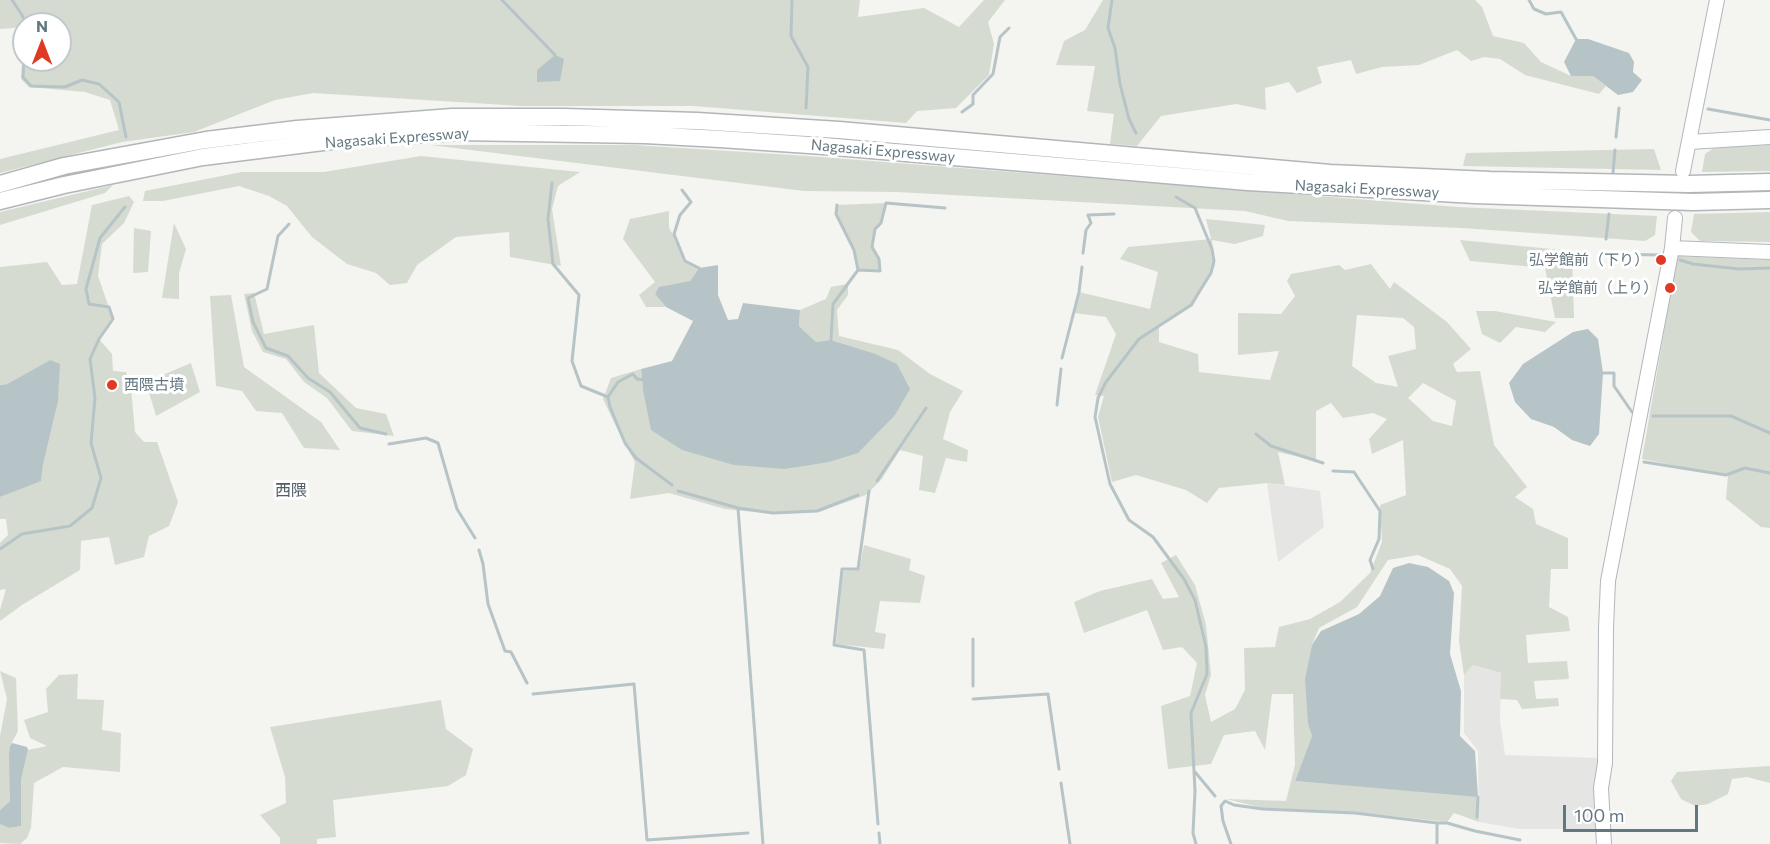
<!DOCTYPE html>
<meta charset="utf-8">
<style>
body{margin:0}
#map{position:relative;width:1770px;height:844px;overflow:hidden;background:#f4f4f0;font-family:Commissioner,sans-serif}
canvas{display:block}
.north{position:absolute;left:12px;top:12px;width:60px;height:60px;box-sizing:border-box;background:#fff;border:2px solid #c1c9cd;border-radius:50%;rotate:0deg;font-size:16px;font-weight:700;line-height:24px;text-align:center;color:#637781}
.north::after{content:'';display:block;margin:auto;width:21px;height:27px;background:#e03a24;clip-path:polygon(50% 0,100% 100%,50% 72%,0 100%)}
.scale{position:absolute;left:1563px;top:805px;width:135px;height:27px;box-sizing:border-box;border:3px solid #637781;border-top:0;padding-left:8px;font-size:18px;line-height:21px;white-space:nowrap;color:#637781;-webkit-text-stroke:4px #fff;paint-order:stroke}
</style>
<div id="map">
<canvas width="1770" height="844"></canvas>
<div class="north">N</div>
<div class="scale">100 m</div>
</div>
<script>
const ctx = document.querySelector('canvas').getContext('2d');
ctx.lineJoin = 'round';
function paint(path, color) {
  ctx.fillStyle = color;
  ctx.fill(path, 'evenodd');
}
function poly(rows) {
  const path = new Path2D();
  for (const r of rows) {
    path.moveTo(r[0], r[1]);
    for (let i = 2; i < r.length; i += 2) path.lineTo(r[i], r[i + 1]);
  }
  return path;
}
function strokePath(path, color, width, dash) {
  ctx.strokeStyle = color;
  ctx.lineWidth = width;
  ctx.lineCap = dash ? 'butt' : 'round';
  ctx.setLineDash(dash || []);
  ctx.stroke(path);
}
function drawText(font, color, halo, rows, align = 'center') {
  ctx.font = font + ' Commissioner,"Noto Sans JP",sans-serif';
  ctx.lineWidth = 6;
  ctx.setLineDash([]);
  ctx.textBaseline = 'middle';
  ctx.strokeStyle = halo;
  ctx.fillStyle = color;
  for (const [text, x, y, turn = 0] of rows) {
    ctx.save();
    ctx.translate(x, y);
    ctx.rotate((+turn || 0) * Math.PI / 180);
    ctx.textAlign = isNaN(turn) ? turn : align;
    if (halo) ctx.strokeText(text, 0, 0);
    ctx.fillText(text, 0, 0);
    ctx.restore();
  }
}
const built = poly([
 [1267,483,1320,491,1324,527,1278,562],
 [1473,665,1501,673,1500,721,1505,755,1600,758,1594,784,1598,829,1519,829,1479,822,1478,751,1464,733,1464,675]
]);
const green = poly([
 [0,0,860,0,858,17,924,8,959,27,984,0,1005,0,988,22,994,44,989,75,956,108,917,111,906,123,693,106,521,106,313,93,275,100,194,132,122,142,0,173,0,159,119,130,110,100,85,92,29,87,21,79,24,27,0,29],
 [24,24,60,24,60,60,24,60],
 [1103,0,1475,0,1482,7,1493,36,1524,43,1541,62,1571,76,1593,76,1606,86,1599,94,1525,75,1500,59,1484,57,1471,61,1457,50,1419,65,1382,67,1356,74,1351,60,1317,67,1322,83,1297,93,1289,82,1265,88,1266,110,1236,104,1161,116,1137,146,1110,144,1114,114,1087,111,1095,66,1056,65,1064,41,1085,30],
 [430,145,634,145,808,156,1458,207,1657,216,1655,235,1645,241,1462,228,1288,221,1245,211,897,192,804,191],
 [1770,145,1770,171,1702,172,1705,154,1715,147],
 [1654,149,1661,170,1463,166,1466,153],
 [421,156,580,172,558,186,552,209,561,266,510,257,509,232,456,237,417,265,407,283,390,285,376,273,347,264,312,237,287,206,269,196,239,186,163,201,143,201,145,191,242,172,324,172],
 [113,185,105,193,0,225,0,212],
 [129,196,134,202,124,223,102,244,98,276,113,319,99,339,112,354,113,371,126,372,131,388,135,432,144,442,157,442,178,502,169,526,149,536,144,557,115,565,109,537,81,541,80,570,22,605,0,621,0,610,6,589,0,590,0,543,8,535,6,519,0,519,0,497,41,480,50,360,7,384,0,385,0,267,47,262,62,285,77,284,92,205],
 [886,203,881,223,875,229,872,247,879,259,880,271,858,270,854,250,836,214,837,205],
 [669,211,669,228,680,246,685,261,699,268,690,281,655,294,666,307,646,307,639,295,655,282,623,239,630,219],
 [1770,212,1770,242,1700,241,1691,232,1694,214],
 [1206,219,1265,225,1263,236,1235,244,1212,240,1215,265,1193,306,1159,327,1159,342,1198,354,1199,372,1270,380,1279,351,1238,355,1238,313,1281,314,1295,296,1287,281,1291,274,1339,265,1345,270,1371,264,1390,289,1394,282,1447,322,1471,349,1453,364,1457,372,1480,371,1494,445,1527,487,1515,497,1533,509,1536,524,1568,538,1568,569,1551,569,1549,607,1568,617,1570,631,1526,635,1528,663,1567,661,1569,679,1534,681,1536,699,1558,698,1559,706,1522,709,1517,700,1500,699,1501,673,1473,665,1464,675,1459,641,1462,586,1450,569,1418,555,1388,560,1357,607,1319,628,1312,645,1308,724,1312,736,1295,781,1479,796,1479,822,1454,813,1447,822,1355,812,1263,808,1226,799,1286,801,1295,765,1293,694,1272,694,1265,750,1255,731,1224,735,1211,764,1168,769,1161,706,1190,696,1197,663,1182,647,1163,650,1147,610,1084,633,1074,602,1100,591,1152,579,1163,599,1179,597,1161,563,1176,555,1195,585,1206,625,1211,675,1205,695,1211,722,1235,709,1245,690,1244,648,1275,647,1279,627,1310,619,1340,602,1370,573,1382,542,1380,505,1406,495,1403,440,1372,454,1369,439,1387,419,1373,413,1343,418,1331,403,1316,411,1316,461,1278,452,1285,485,1267,483,1219,488,1207,503,1186,490,1136,475,1112,482,1098,417,1104,396,1095,395,1116,334,1106,317,1074,313,1079,292,1150,309,1158,272,1120,259,1128,247,1211,239],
 [1357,315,1403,318,1414,327,1416,349,1388,356,1398,387,1376,383,1352,366],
 [1423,383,1456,401,1452,426,1433,421,1408,398],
 [174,223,186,249,179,273,179,299,162,298],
 [134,228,151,231,148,272,133,273],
 [1460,240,1572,251,1574,318,1555,318,1545,268,1470,261],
 [1677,256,1770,260,1770,528,1761,527,1726,499,1728,476,1642,459],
 [848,284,848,295,837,310,839,336,898,350,930,374,963,391,950,412,943,439,968,450,967,462,946,458,935,493,919,490,923,456,900,450,881,480,866,495,819,512,773,514,725,509,669,493,630,499,635,462,621,437,603,399,611,378,641,369,643,390,873,353,831,340,816,342,799,326,800,310,826,299,831,287],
 [254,293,264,334,314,325,319,373,356,408,386,414,394,436,352,431,327,398,304,382,286,359,263,352,252,331,244,294],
 [231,295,244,367,321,422,340,450,304,448,282,413,256,411,242,391,216,386,210,296],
 [1476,311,1495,311,1556,322,1545,332,1516,327,1500,343,1482,334],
 [191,363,200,392,156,416,146,382],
 [864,545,911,559,909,570,925,576,920,603,880,601,875,632,886,634,884,649,836,644,843,571,859,570],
 [0,671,16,678,18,731,10,746,10,801,0,810,0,736,7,699],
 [78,674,77,699,104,700,102,730,121,733,120,772,63,767,34,783,31,828,27,838,20,844,0,843,0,824,9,828,20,826,21,780,28,750,47,746,30,738,24,720,48,712,46,689,59,675],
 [441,700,446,729,473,749,466,775,448,786,333,800,336,837,317,839,317,844,280,844,280,838,260,815,286,803,285,777,270,727],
 [1770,766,1770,783,1747,777,1732,779,1728,794,1708,804,1695,806,1681,799,1671,781,1677,772]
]);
const water = poly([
 [1576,39,1588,39,1629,53,1634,62,1633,72,1642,80,1633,92,1618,95,1593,76,1571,76,1564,62],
 [555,55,564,59,560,81,537,82,537,70],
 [718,265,718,295,728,320,738,319,743,303,800,310,799,326,816,342,831,340,873,353,897,364,910,389,895,415,858,453,829,462,785,469,734,465,682,450,651,430,643,390,641,369,672,361,693,321,666,307,655,294,659,287,690,281,699,268],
 [1588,329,1598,339,1603,373,1599,434,1590,446,1572,440,1554,427,1531,419,1515,402,1509,383,1523,364,1573,332],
 [50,360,60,364,58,401,43,464,41,481,0,497,0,385,7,384],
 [1409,563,1428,567,1449,581,1454,593,1450,654,1461,691,1460,736,1475,751,1478,797,1295,781,1312,736,1308,724,1305,679,1312,645,1321,631,1359,614,1380,596,1393,568],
 [12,743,27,747,28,750,21,780,21,826,9,828,0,824,0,810,10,801,9,755,10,746]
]);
const stream = poly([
 [12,0,22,15,26,24],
 [502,0,555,55],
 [792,0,791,36,808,67,806,108],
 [1112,0,1108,28,1115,48,1120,84,1129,119,1136,133],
 [1529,0,1534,9,1546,14,1561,12,1576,39],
 [24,60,23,77,31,86,65,87,82,80,99,84,119,102,126,137],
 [1708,109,1770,120],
 [962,112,973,104,973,95,993,74,1000,37,1009,28],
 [1616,137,1619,108],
 [1613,173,1615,150],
 [552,183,548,219,553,264,579,295,572,361,581,386,608,397],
 [682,190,691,202,680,215,674,234,685,261,699,268],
 [1176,197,1195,208,1212,249,1214,261,1211,273,1191,305,1139,339,1106,382,1098,398,1095,417,1110,484,1129,520,1153,537,1184,579,1195,600,1206,647,1207,674,1191,713,1195,791,1193,833,1196,844],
 [837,205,836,214,854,250,858,270],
 [289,224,278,236,267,289,248,298,253,322,266,348,288,356,308,378,330,392,360,428,386,434],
 [1606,239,1609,214],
 [1083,253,1086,230,1091,223,1088,215,1114,214],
 [1605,254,1661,255],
 [1680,260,1693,264,1739,269,1770,268],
 [831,340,833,304,858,270,880,271,879,259,872,247,875,229,881,223,886,203,945,208],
 [1062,358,1079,292,1082,267],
 [1603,373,1614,373,1614,386,1632,412],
 [645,380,637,379,633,374,618,382,608,397,610,407,625,443,636,458,672,485],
 [1057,405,1061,369],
 [1653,416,1731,416,1770,433],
 [1256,434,1271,446,1323,463],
 [389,444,426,438,438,443,457,509,475,538],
 [1644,462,1726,475,1745,468,1770,473],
 [1333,471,1354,472,1380,511,1379,539,1370,560,1373,569],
 [877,481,926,408],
 [678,491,738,508,763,844],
 [869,491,858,569,842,569,834,645,864,650,878,824],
 [738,508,773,513,817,511,858,495],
 [0,549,22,534,70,526,92,508,101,478,91,443,95,398,90,359,99,339,113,319,109,307,89,304,86,289,100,238,125,207],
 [479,550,483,564,488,604,505,651,511,652,527,683],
 [973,639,973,686],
 [533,694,634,684,647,840,748,833],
 [973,699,1048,694,1059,769],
 [1195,772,1215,796],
 [1061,783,1070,844],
 [1477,817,1478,797],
 [879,833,880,844],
 [1231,844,1223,821,1221,806,1225,801,1234,805,1263,809,1355,813,1437,823],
 [1437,844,1437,823,1447,823,1475,831,1520,840]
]);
const secondary = poly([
 [1690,142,1770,137],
 [1683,171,1717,0],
 [1672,248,1770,252],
 [1604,844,1601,788,1605,763,1606,628,1608,581,1672,248,1675,218]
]);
const highway = poly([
 [0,184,64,166,206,140,297,129,452,117,564,117,697,121,839,130,1330,173,1490,180,1689,184,1770,182],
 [0,201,64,185,203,157,347,139,460,132,645,135,720,139,824,146,1248,182,1475,195,1693,202,1770,200]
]);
const markers = [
 [1661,260,6,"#e03a24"],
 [1670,288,6,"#e03a24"],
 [112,385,6,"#e03a24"]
];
const streetNames = [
 ["Nagasaki Expressway",397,138,-4],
 ["Nagasaki Expressway",883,151,5],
 ["Nagasaki Expressway",1367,189,3]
];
const poiNames = [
 ["弘学館前（下り）",1649,260],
 ["弘学館前（上り）",1658,288],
 ["西隈古墳",124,385,"left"]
];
const neighbourhoodNames = [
 ["西隈",291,491]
];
paint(built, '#e5e5e4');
paint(green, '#d6dbd1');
paint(water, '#b7c4c7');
strokePath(stream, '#b7c4c7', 3);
strokePath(secondary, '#b1b8bb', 16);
strokePath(highway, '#b2b6b8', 19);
strokePath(secondary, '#fff', 14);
strokePath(highway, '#fff', 16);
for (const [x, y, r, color] of markers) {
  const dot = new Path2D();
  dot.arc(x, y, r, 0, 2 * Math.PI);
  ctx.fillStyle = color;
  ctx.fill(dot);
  strokePath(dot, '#fff', 2);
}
drawText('15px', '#637781', '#fff', streetNames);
drawText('15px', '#637781', '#fff', poiNames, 'right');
drawText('16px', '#515f66', '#fff', neighbourhoodNames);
</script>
